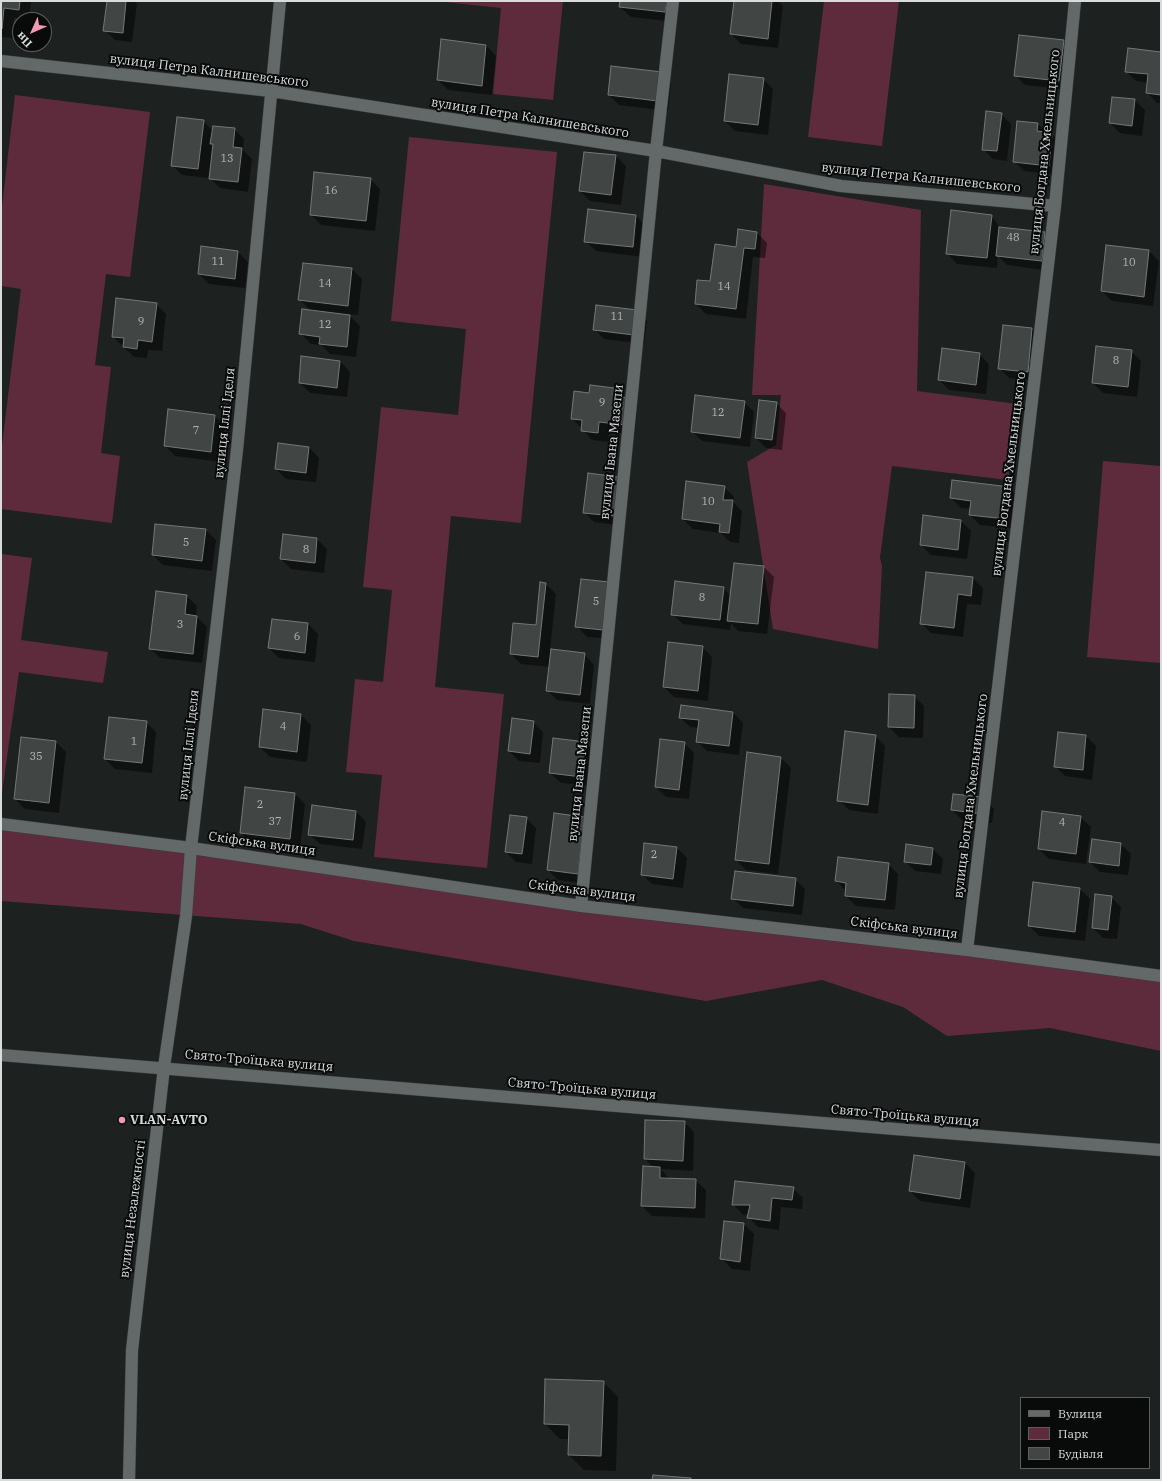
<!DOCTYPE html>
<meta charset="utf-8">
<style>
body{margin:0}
#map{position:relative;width:1162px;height:1481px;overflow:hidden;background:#1d2221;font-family:"IBM Plex Serif",serif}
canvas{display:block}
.frame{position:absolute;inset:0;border:2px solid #d9dcdc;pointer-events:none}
.legend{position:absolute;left:1020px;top:1397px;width:130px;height:72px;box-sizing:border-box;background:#090b0b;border:1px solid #5c5f5f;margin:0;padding:5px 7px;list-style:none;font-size:12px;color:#d9dcdc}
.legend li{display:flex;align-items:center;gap:8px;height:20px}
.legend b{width:20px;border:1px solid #5c5f5f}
.north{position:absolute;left:12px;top:12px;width:40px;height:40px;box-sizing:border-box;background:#090b0b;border:1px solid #5c5f5f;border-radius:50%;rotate:225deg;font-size:11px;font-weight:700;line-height:16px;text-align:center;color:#d9dcdc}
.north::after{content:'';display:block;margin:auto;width:14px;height:18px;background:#f19ab3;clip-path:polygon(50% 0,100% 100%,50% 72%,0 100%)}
</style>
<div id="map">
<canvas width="1162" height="1481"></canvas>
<div class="frame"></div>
<ul class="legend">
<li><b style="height:5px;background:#636968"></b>Вулиця</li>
<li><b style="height:11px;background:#5e2b3c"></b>Парк</li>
<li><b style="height:11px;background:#414645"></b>Будівля</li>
</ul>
<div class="north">Пн</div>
</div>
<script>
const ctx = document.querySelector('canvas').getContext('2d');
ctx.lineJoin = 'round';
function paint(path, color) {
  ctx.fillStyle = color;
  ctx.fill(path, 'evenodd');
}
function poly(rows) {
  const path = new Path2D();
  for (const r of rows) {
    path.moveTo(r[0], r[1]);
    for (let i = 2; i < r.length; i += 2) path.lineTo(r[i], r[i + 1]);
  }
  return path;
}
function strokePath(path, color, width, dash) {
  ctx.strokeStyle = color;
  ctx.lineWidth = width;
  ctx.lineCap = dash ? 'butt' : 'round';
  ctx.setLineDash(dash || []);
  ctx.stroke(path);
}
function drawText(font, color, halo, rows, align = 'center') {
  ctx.font = font + ' "IBM Plex Serif",serif';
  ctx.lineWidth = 4;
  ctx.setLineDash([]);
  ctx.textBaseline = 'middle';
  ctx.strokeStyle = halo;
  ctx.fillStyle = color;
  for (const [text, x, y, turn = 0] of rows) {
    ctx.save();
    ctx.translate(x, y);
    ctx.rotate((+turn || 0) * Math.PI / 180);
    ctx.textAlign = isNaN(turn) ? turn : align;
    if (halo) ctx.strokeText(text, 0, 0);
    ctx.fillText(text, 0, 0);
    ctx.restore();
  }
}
const green = poly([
 [563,1,553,100,493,94,501,8,445,2],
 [824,1,899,1,882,146,808,137],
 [15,95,150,112,130,277,106,274,95,365,111,367,101,453,120,456,112,523,1,509,1,454,21,289,1,286,1,215],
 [409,137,557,152,521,523,451,516,435,687,504,694,487,868,374,857,382,775,346,772,355,679,383,682,392,590,363,587,381,407,458,415,466,329,391,321],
 [764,184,921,210,917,391,1017,404,1008,480,892,466,880,558,882,566,878,649,773,629,747,462,776,445,781,395,752,395],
 [1103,461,1161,466,1161,663,1087,657],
 [1,554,32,558,21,640,108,652,103,683,19,672,1,800],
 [1,824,581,906,1161,976,1161,1051,1050,1028,947,1036,903,1007,822,980,706,1001,354,941,301,924,1,901]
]);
const shadow = poly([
 [1,1,31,2,29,19,14,18,12,38,1,37],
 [108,1,134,1,137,4,132,42,115,40,105,30],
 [621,1,678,1,675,22,631,17,620,7],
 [735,1,778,1,783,6,778,48,741,44,731,34],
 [442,40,486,45,496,56,492,95,448,90,438,80],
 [1064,41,1074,51,1069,90,1025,85,1015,75],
 [1161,53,1161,103,1157,103,1147,92,1148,83,1136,81,1126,71],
 [661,73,671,83,668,111,619,105,609,95],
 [763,79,773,89,768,135,735,131,725,121],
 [1113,98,1135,100,1145,110,1142,136,1120,133,1110,123],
 [1001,114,1011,124,1007,161,993,159,983,149],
 [203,121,213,131,234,129,244,139,243,150,252,159,248,192,220,188,208,176,208,178,182,175,172,165],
 [1038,124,1047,133,1052,134,1062,144,1058,175,1024,171,1014,161],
 [616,156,626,166,621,205,590,201,580,191],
 [370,179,380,189,375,231,321,225,311,215],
 [589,210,636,216,646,226,643,257,596,251,585,241],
 [991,216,1001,228,1045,233,1055,243,1051,271,1007,265,998,256,997,268,957,264,947,253],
 [757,233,767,243,765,258,753,257,746,319,706,314,696,304,737,248],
 [1149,251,1159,261,1153,306,1112,301,1102,291],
 [238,252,248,262,245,288,209,284,199,274],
 [304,264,352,269,362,279,358,315,348,314,360,326,356,357,330,354,321,345,311,344,301,334,311,311,300,300],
 [156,304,166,314,162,351,148,350,147,358,134,357,113,337],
 [637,311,647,321,644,344,604,339,594,329],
 [1032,329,1042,339,1037,381,1009,378,999,368],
 [1131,351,1141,361,1137,397,1103,393,1093,383],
 [979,354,989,364,986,394,949,390,939,380],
 [340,361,350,372,347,397,310,393,300,383],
 [614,389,637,409,635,434,609,432,608,442,592,440,572,418,590,394],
 [744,402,754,412,750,447,702,441,692,431],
 [776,403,786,413,782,450,766,448,756,438],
 [169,410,215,416,225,426,221,462,175,456,165,446],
 [309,447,319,458,316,482,286,479,276,469],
 [589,475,623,526,594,522,584,512],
 [724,487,734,497,734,503,742,511,739,543,730,542,721,533,693,529,683,519],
 [1009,488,1020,498,1016,529,980,525,970,515,971,509,961,508,951,498],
 [961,521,971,531,967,559,931,555,921,545],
 [206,530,216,540,212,571,163,565,153,555],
 [317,539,327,549,324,573,291,569,281,559],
 [764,567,774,577,767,634,738,631,731,623,730,630,683,624,672,614,723,588,731,596],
 [973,578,983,588,981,605,967,604,963,637,931,633,921,623],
 [582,580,613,639,587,637,577,626],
 [541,583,546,584,556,594,550,650,584,654,594,665,590,704,557,700,547,690,550,667,521,664,511,654,536,626],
 [187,596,197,606,196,616,207,627,202,663,160,658,150,648],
 [308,624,318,634,315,662,279,658,269,648],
 [702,647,712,657,708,701,674,697,664,687],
 [914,696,924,706,923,738,899,737,889,727],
 [264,710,301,715,311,725,307,762,270,757,260,747],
 [733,712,743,723,739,755,707,751,697,741,699,728,690,727,680,717],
 [146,722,156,732,152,773,115,769,105,759],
 [533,722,543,732,540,763,519,761,509,751],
 [1059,733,1086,736,1096,746,1092,780,1065,776,1055,766],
 [875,736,885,746,878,814,849,810,839,800],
 [22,738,56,742,66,752,59,813,25,809,15,799],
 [586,743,596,753,592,786,561,783,550,773],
 [684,743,694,753,689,799,666,797,656,787],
 [780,757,791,768,778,874,746,870,736,860],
 [295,794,305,804,300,849,251,843,241,833],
 [984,798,994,809,992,823,962,820,952,810],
 [356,811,366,822,362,849,320,844,309,834],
 [1080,817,1091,827,1086,864,1049,859,1039,849],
 [526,818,536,828,532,864,516,862,506,852],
 [584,818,587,884,558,880,548,870],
 [1121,844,1131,854,1128,875,1100,872,1090,862],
 [677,848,687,858,683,888,652,884,642,874],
 [933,849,943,859,941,874,915,871,905,861],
 [888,864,898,874,895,910,856,906,846,896,846,891,836,881],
 [795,879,805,889,802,915,743,908,733,898],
 [1080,889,1090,899,1085,941,1039,936,1029,926],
 [1111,897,1121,907,1117,939,1103,938,1093,928],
 [684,1122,694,1132,693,1171,661,1169,669,1179,695,1180,706,1190,705,1218,652,1216,642,1206,653,1167,645,1159],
 [915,1156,965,1163,975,1173,970,1208,920,1201,910,1191],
 [793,1188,803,1198,802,1209,781,1207,779,1230,758,1227,748,1217,749,1214,743,1215,733,1204],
 [744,1224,754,1234,750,1271,732,1269,722,1259],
 [603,1382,618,1397,616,1471,584,1470,569,1455,569,1439,560,1439,545,1424]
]);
const building = poly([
 [1,1,20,1,19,10,4,8,2,29,1,1],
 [107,1,126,1,123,33,103,31,107,1],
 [620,1,667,1,665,12,619,7,620,1],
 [734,1,772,1,768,39,730,34,734,1],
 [1019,35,1064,40,1059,81,1014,76,1019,35],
 [441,39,486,45,482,86,437,80,441,39],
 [1128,48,1161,52,1161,95,1146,93,1148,74,1125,72,1128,48],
 [611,66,662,72,658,101,608,95,611,66],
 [729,74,764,78,758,125,724,121,729,74],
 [1112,97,1135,99,1132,126,1109,123,1112,97],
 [986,111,1002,113,997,151,982,150,986,111],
 [177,117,204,120,198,169,171,166,177,117],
 [1017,121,1038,123,1037,131,1052,133,1049,166,1013,162,1017,121],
 [213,126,235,128,233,147,242,148,238,182,209,179,213,144,210,144,213,126],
 [584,152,616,155,611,195,579,191,584,152],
 [314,172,371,178,366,221,310,215,314,172],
 [588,209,636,215,633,247,584,242,588,209],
 [951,210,992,215,987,258,946,254,951,210],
 [999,227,1045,232,1042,261,996,256,999,227],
 [738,229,757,232,755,249,744,248,736,309,695,304,697,280,710,281,715,244,736,247,738,229],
 [1106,245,1149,250,1144,297,1101,291,1106,245],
 [201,246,238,251,235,279,198,274,201,246],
 [303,263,352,268,348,306,298,300,303,263],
 [116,298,157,303,152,342,138,340,137,349,123,347,124,338,112,337,116,298],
 [596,305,637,310,634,335,593,330,596,305],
 [302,309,350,315,347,347,319,344,320,337,299,334,302,309],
 [1003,325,1032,328,1028,372,998,369,1003,325],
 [1096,346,1132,350,1128,387,1092,383,1096,346],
 [942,348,980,353,976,385,938,380,942,348],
 [301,356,340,361,337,388,299,383,301,356],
 [590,385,614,388,613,396,628,398,625,425,599,422,598,433,581,431,582,420,571,419,574,391,589,393,590,385],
 [695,395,745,401,740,438,691,432,695,395],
 [759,400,777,402,772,440,755,438,759,400],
 [168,409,215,415,211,452,164,446,168,409],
 [278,443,309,447,306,473,275,469,278,443],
 [588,473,618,477,614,516,583,513,588,473],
 [952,480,1010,487,1006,519,969,515,971,501,950,498,952,480],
 [686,481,725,486,723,500,733,500,729,533,719,532,720,524,682,519,686,481],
 [923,515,961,520,958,550,920,545,923,515],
 [155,524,206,529,202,561,152,555,155,524],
 [283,534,317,538,315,563,280,559,283,534],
 [734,563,764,566,758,624,727,621,734,563],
 [926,572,973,577,971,596,958,594,954,628,920,624,926,572],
 [581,579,609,582,603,630,575,627,581,579],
 [675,581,724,587,720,620,671,615,675,581],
 [540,582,546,583,538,657,510,654,513,623,536,625,540,582],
 [156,591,187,595,185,614,197,616,193,654,149,649,156,591],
 [272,619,308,623,305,653,268,648,272,619],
 [668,642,703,646,698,691,663,687,668,642],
 [551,649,585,653,580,695,546,691,551,649],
 [889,694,915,695,914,728,888,727,889,694],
 [681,705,733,712,729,746,696,742,699,720,679,718,681,705],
 [263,709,301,714,297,752,259,747,263,709],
 [109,717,147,721,142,763,104,759,109,717],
 [512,718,534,721,530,754,508,751,512,718],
 [845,731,876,735,868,805,837,801,845,731],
 [1058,732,1086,735,1083,770,1054,767,1058,732],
 [21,737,56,741,49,803,14,799,21,737],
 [553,738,586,742,582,777,549,773,553,738],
 [660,739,685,742,679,790,655,787,660,739],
 [747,752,781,757,769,864,735,860,747,752],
 [245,787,295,793,290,839,240,833,245,787],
 [953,794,984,797,982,814,951,810,953,794],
 [312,805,356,811,353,840,308,835,312,805],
 [1042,811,1081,816,1076,854,1038,849,1042,811],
 [554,813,584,817,578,874,547,870,554,813],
 [510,815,527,817,522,854,505,852,510,815],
 [1092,839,1121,843,1119,866,1089,862,1092,839],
 [644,843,677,847,673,879,641,875,644,843],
 [906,844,933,848,931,865,904,862,906,844],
 [838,857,889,863,885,900,845,896,846,883,835,881,838,857],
 [735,871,796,878,793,906,731,899,735,871],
 [1033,882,1080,888,1075,932,1028,926,1033,882],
 [1095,894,1112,896,1108,930,1092,928,1095,894],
 [645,1120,685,1121,683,1161,644,1159,645,1120],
 [914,1155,965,1162,960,1199,909,1191,914,1155],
 [643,1166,660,1167,660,1178,696,1179,695,1208,641,1206,643,1166],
 [735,1181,794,1187,792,1200,772,1198,770,1221,747,1218,750,1205,732,1205,735,1181],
 [724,1221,744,1223,740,1262,720,1259,724,1221],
 [545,1379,604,1381,601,1456,568,1455,569,1425,544,1424,545,1379],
 [653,1475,691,1478,691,1480,652,1480,653,1475]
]);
const street = poly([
 [1,61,271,91,656,151,841,186,1055,206],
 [1,824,191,848,581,906,967,950,1161,976],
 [581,906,656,151,673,1],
 [967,950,1055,206,1075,1],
 [1,1055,895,1129,1161,1150],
 [129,1480,132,1350,164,1067,186,916,191,848,237,450,280,1]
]);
const markers = [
 [122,1120,4,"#f19ab3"]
];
const numberNames = [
 ["13",227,159],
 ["16",331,191],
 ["48",1013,238],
 ["11",218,262],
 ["10",1129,263],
 ["14",325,284],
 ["14",724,287],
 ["11",617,317],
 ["9",141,322],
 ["12",325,325],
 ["8",1116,361],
 ["9",602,403],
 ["12",718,413],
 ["7",196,431],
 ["10",708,502],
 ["5",186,543],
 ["8",306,550],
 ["8",702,598],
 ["5",596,602],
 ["3",180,625],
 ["6",297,637],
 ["4",283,727],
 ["1",134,742],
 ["35",36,757],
 ["2",260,805],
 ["37",275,822],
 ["4",1062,823],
 ["2",654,855]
];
const streetNames = [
 ["вулиця Петра Калнишевського",209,71,7],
 ["вулиця Петра Калнишевського",530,118,9],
 ["вулиця Богдана Хмельницького",1045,152,-84],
 ["вулиця Петра Калнишевського",921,178,6],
 ["вулиця Іллі Іделя",225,423,-84],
 ["вулиця Івана Мазепи",612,452,-84],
 ["вулиця Богдана Хмельницького",1009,474,-83],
 ["вулиця Іллі Іделя",189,745,-84],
 ["вулиця Івана Мазепи",580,774,-84],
 ["вулиця Богдана Хмельницького",971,796,-83],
 ["Скіфська вулиця",262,844,8],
 ["Скіфська вулиця",582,891,7],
 ["Скіфська вулиця",904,928,7],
 ["Свято-Троїцька вулиця",259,1061,5],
 ["Свято-Троїцька вулиця",582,1089,5],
 ["Свято-Троїцька вулиця",905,1116,5],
 ["вулиця Незалежності",133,1209,-83]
];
const poiNames = [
 ["VLAN-AVTO",130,1120]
];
paint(green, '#5e2b3c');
paint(shadow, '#0007');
paint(building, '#414645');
strokePath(building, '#737978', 1);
strokePath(street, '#3a3d3d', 13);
strokePath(street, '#636968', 12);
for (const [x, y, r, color] of markers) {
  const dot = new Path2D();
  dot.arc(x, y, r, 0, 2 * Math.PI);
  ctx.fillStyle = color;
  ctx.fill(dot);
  strokePath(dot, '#090b0b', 1.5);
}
drawText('11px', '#b3b6b6', null, numberNames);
drawText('13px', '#d9dcdc', '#090b0b', streetNames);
drawText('bold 13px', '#d9dcdc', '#090b0b', poiNames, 'left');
</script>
